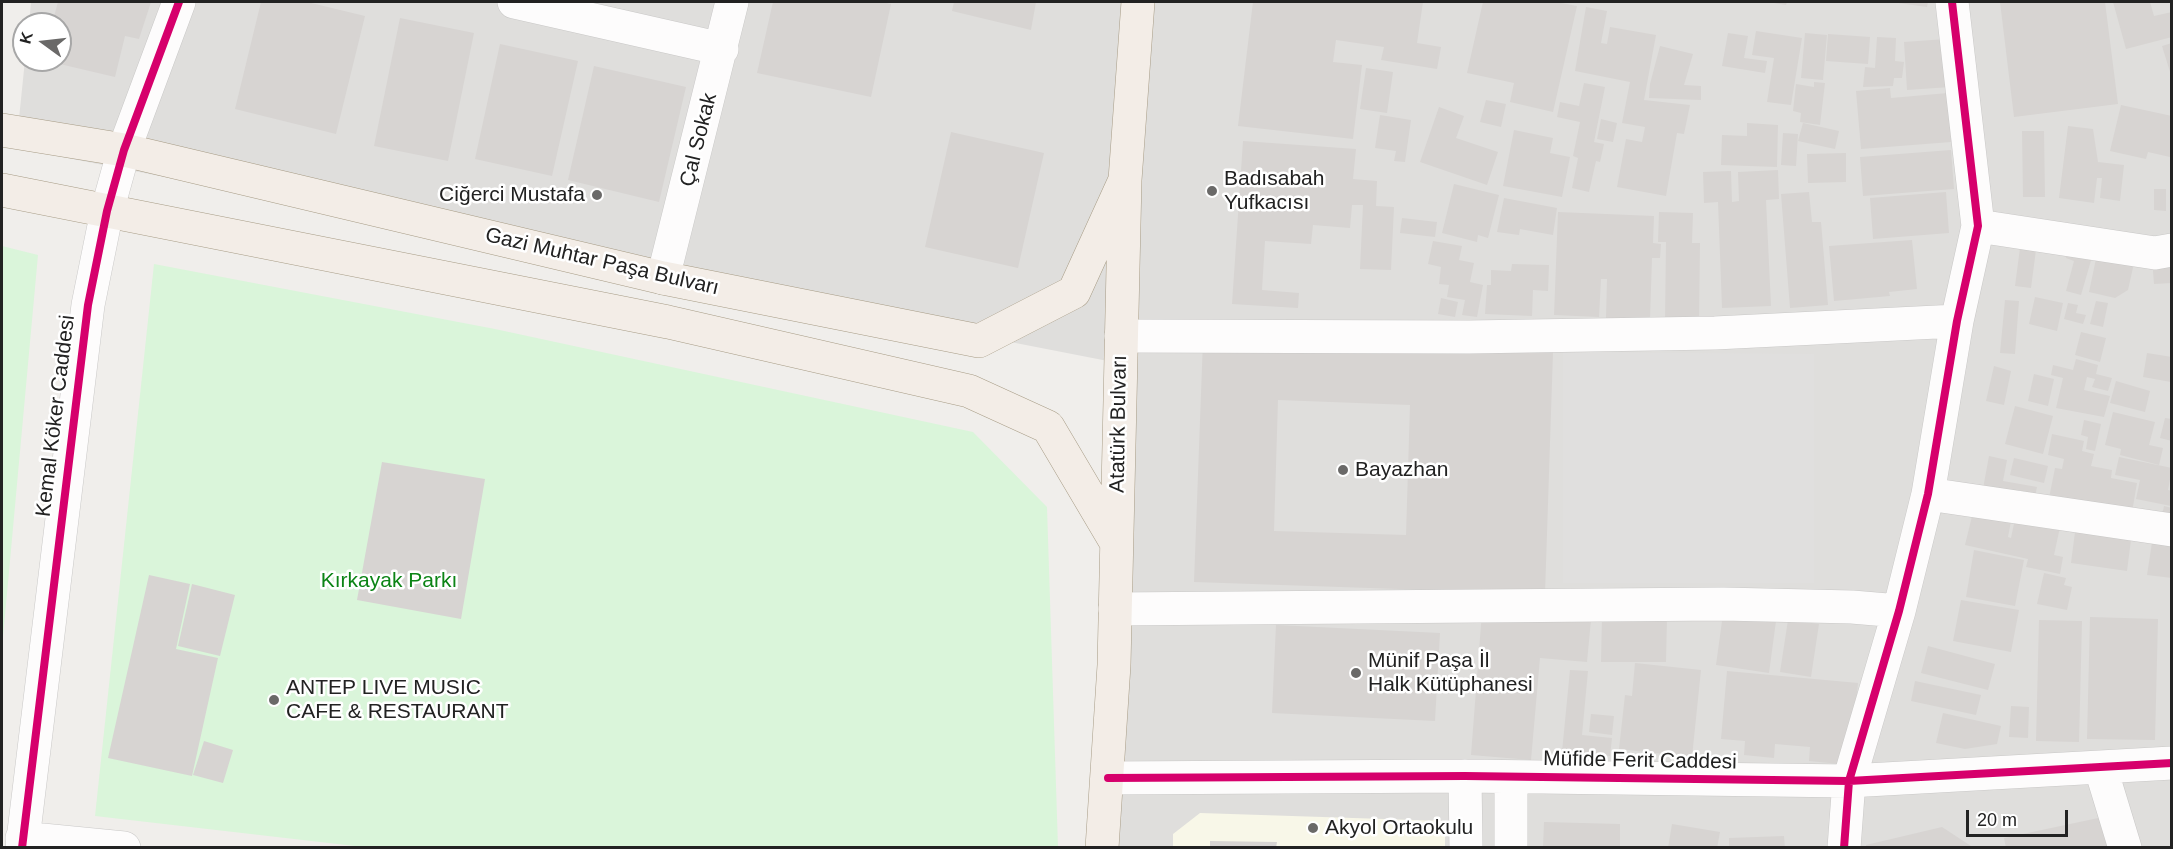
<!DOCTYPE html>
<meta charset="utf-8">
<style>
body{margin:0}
#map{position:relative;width:2173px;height:849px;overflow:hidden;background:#f0eeeb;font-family:Helvetica,sans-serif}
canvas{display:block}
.frame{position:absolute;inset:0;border:3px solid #222;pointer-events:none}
.north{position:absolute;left:12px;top:12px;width:60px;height:60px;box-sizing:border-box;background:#fff;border:2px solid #a7a7a7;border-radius:50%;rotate:285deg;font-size:16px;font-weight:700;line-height:24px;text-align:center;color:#222}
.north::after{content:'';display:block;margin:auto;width:21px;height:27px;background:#6a6968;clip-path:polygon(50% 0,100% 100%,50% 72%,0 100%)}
.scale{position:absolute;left:1966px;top:810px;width:102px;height:27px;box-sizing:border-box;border:3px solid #222;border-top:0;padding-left:8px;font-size:18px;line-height:21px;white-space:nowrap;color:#222;-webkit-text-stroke:4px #fff;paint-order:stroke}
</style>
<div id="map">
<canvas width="2173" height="849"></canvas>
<div class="frame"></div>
<div class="north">K</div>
<div class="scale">20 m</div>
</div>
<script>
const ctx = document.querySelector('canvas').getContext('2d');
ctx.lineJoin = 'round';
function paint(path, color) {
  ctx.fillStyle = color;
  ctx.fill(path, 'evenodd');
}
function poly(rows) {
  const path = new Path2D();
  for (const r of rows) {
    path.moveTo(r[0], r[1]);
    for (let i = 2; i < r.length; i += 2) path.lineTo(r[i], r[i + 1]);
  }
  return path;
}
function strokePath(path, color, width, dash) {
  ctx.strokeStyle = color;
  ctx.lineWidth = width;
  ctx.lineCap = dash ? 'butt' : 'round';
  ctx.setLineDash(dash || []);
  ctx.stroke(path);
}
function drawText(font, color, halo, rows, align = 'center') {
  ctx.font = font + ' Helvetica,sans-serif';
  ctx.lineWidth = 5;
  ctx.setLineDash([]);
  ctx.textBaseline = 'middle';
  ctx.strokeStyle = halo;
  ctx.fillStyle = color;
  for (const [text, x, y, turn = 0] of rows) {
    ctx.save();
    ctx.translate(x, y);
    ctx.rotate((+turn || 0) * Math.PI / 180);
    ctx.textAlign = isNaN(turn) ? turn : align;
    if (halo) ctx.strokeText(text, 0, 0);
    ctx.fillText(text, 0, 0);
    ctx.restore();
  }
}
const residential = poly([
 [31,2,2171,2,2171,847,1093,847,1113,362,16,148,25,60,60,60,60,24,29,24]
]);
const education = poly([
 [1200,813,1445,821,1445,847,1173,848,1173,834]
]);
const park = poly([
 [2,246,38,255,2,648],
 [154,264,495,329,973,432,1047,507,1058,847,372,848,95,816]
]);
const parking = poly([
 [1563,352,1814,354,1814,583,1563,583]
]);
const building = poly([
 [58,2,151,2,139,39,125,36,115,77,47,61,60,60,60,24,52,24],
 [261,2,307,2,365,16,336,134,235,109],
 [773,2,882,2,891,4,871,97,757,73],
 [954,2,1036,2,1031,30,952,11],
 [1253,2,1423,2,1417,43,1441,47,1437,69,1381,60,1384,47,1336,40,1333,62,1362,65,1353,139,1238,126],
 [1483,2,1556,2,1577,6,1553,112,1510,102,1514,83,1467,73],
 [1768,2,1787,2,1786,5],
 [1891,2,1928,2,1927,7],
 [2000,2,2105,2,2118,104,2014,117],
 [2113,2,2150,2,2154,16,2172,12,2172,37,2126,49],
 [1586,7,1607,11,1601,43,1607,44,1610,27,1656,35,1644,100,1690,105,1684,134,1677,133,1666,196,1617,187,1626,139,1642,142,1645,127,1622,123,1630,82,1575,71],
 [400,18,474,33,448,161,374,146],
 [1756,31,1802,38,1791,105,1767,102,1774,58,1752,55],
 [1728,33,1748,36,1744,58,1767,61,1765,73,1722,66],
 [1805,33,1827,35,1823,80,1801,78],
 [1828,34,1870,37,1868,64,1826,61],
 [1877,37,1896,38,1895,61,1904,62,1902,78,1894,78,1893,86,1863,87,1865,67,1875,68],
 [1946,39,1950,87,1907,90,1904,42],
 [2172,43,2172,75,2171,75,2162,46],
 [500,44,578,61,552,176,475,159],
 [1660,46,1693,54,1684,85,1701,86,1701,100,1649,98,1650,84],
 [594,66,686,87,659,202,568,180],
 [1366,68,1393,72,1387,113,1360,109],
 [1814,82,1825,83,1820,125,1800,122,1801,113,1793,111,1796,84,1814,87],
 [1584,83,1605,87,1594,142,1604,144,1600,162,1596,161,1589,192,1572,188,1578,158,1573,156,1580,122,1557,117,1560,102,1579,106],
 [1890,88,1891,98,1948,93,1951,142,1861,149,1856,91],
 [1486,100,1506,104,1501,127,1480,122],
 [2121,105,2172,116,2170,157,2148,152,2146,159,2110,151],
 [1439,107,1464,116,1456,138,1498,152,1487,185,1420,162],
 [1380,115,1411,120,1405,162,1394,161,1396,151,1375,148],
 [1601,119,1617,123,1613,142,1597,139],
 [1747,123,1778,125,1777,167,1721,165,1722,135,1747,136],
 [1803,123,1839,131,1835,149,1798,141],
 [2068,126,2093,129,2098,162,2124,165,2120,201,2100,198,2102,178,2097,178,2094,203,2059,198],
 [1514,130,1553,138,1550,153,1570,157,1562,197,1503,186],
 [2022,131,2044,131,2045,197,2023,197],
 [951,132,1044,153,1018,268,925,247],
 [1783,133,1798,134,1796,166,1781,165],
 [1243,141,1356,149,1353,179,1377,181,1376,206,1394,207,1391,270,1360,269,1363,205,1352,205,1350,228,1313,225,1311,244,1265,241,1262,290,1299,293,1298,308,1232,304],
 [1951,150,1954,189,1863,196,1860,157],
 [1846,153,1846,182,1808,183,1807,154],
 [1778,170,1779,199,1766,200,1771,306,1722,308,1718,202,1704,203,1703,172,1731,171,1732,202,1739,201,1738,172],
 [1454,184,1499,195,1488,238,1478,235,1477,242,1442,233],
 [2154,189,2166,189,2166,211,2154,210],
 [1809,192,1812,222,1821,222,1828,305,1790,308,1781,194],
 [1946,192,1949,233,1873,239,1870,198],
 [1504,198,1557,208,1553,235,1520,229,1519,235,1497,232],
 [1558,212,1654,216,1653,243,1661,244,1660,258,1652,258,1650,319,1606,318,1607,279,1601,279,1599,317,1554,315],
 [1659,212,1693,213,1692,243,1700,243,1699,322,1665,322,1666,242,1658,242],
 [1402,218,1437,222,1435,237,1400,233],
 [1912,240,1917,289,1889,292,1890,296,1834,301,1829,246],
 [1433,241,1462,246,1459,260,1474,263,1470,282,1483,285,1477,317,1462,315,1465,300,1447,297,1449,285,1439,284,1441,267,1428,264],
 [2037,242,2031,288,2015,286,2020,248],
 [2068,250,2092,257,2081,295,2066,291,2074,261,2066,258],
 [2097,254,2134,263,2128,290,2115,298,2089,292],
 [2172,256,2172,283,2154,284,2152,258],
 [1512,264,1549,265,1548,291,1533,290,1532,316,1485,314,1487,285,1491,285,1491,270,1511,271],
 [2035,297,2063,303,2057,331,2029,324],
 [1441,298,1458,302,1455,317,1438,314],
 [2005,300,2019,301,2015,354,2000,353],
 [2096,301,2108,303,2103,327,2090,324],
 [2068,303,2078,305,2076,313,2086,315,2083,324,2064,319],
 [2081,332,2106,338,2100,362,2075,355],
 [1203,340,1553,352,1545,594,1194,582],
 [1278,400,1410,405,1406,535,1274,531],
 [2147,353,2172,357,2171,382,2143,377],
 [2076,359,2098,365,2096,374,2112,378,2108,391,2092,387,2095,379,2087,377,2084,390,2110,396,2104,417,2056,408,2063,378,2051,375,2053,365,2073,370],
 [1994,366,2011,371,2004,405,1986,401],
 [2034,374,2054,379,2048,406,2028,401],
 [2116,381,2150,391,2145,412,2110,403],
 [2015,406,2053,416,2043,454,2005,444],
 [2113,412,2155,422,2149,445,2163,448,2159,465,2120,455,2121,449,2105,445],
 [2165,418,2172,419,2172,441,2160,438],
 [2084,420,2101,424,2095,451,2086,449,2088,437,2081,435],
 [2052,434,2084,441,2082,451,2094,454,2091,466,2112,470,2111,478,2137,483,2131,518,2048,503,2055,468,2062,469,2064,459,2048,455],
 [1989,456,2007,460,2003,481,2037,487,2033,506,2024,504,2026,492,2019,490,2017,503,1982,494],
 [2119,457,2172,468,2168,490,2172,491,2171,506,2136,499,2140,480,2115,475],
 [2014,458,2048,466,2044,483,2010,475],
 [382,462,485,479,461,619,357,600],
 [2164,506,2172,508,2172,522,2161,520],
 [1974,508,2012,516,2008,537,2011,538,2016,514,2060,527,2054,555,2063,557,2060,574,2026,567,2028,559,1965,545],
 [2076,524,2132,532,2127,571,2071,563],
 [2153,536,2172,538,2172,578,2147,575],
 [1974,550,2024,560,2015,606,1966,597],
 [2044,573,2066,578,2064,585,2072,587,2067,610,2037,604],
 [149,575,190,584,176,649,218,658,192,776,108,758],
 [192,584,235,595,220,656,178,646],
 [1961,600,2019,610,2011,652,1953,641],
 [1482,612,1591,620,1587,662,1540,658,1531,760,1471,755],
 [1723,614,1776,621,1769,673,1716,665],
 [1602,617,1667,618,1666,662,1601,662],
 [2090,617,2158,619,2155,740,2087,739],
 [1788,620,1819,624,1811,677,1780,672],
 [2039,620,2082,621,2079,742,2036,741],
 [1276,625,1440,633,1435,721,1272,713],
 [1928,646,1995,664,1988,690,1921,673],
 [1635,663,1701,670,1692,757,1619,749,1625,695,1632,696],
 [1570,670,1588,671,1582,735,1612,738,1610,756,1562,752],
 [1727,671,1858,683,1850,765,1809,761,1810,747,1775,744,1774,758,1744,755,1745,741,1721,739],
 [1915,681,1981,695,1976,715,1911,701],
 [2011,706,2029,707,2028,738,2009,737],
 [1943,713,2001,726,1997,744,1965,749,1936,743],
 [1591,714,1614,716,1612,735,1589,732],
 [204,741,233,750,223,783,193,775],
 [2103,817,2110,848,2006,848,2004,838],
 [1544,822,1620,824,1620,848,1543,848],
 [1672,824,1720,832,1717,848,1668,848],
 [1942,827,1974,848,1866,848,1866,845],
 [1784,836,1785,848,1729,848,1729,838],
 [1210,841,1277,842,1276,848,1210,848]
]);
const minor = poly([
 [514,2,722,49],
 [1978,226,2155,253,2172,250],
 [663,278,732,2],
 [1121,336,1469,337,1715,333,1957,321],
 [1928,494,2172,530],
 [1115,609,1723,604,1852,607,1899,611],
 [2101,769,2125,848],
 [1465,776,1466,848],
 [1108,778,1465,776,1849,781,2172,763],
 [22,838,124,848],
 [22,848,88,305,107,211,124,150,179,2],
 [1511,848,1511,777],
 [1844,848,1849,781,1899,611,1928,494,1957,321,1978,226,1952,2]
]);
const major = poly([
 [2,130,124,150,663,278,979,341,1074,292,1125,180],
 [2,190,668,322,969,391,1048,427,1116,542],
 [1102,848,1114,665,1125,180,1138,2]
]);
const cycleway = poly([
 [1108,778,1465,776,1849,781,2172,763],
 [22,848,88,305,107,211,124,150,179,2],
 [1844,848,1849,781,1899,611,1928,494,1957,321,1978,226,1952,2]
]);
const markers = [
 [1212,191,6,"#6a6968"],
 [597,195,6,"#6a6968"],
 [1343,470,6,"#6a6968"],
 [1356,673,6,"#6a6968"],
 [274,700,6,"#6a6968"],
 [1313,828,6,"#6a6968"]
];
const streetNames = [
 ["Çal Sokak",699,140,-76],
 ["Gazi Muhtar Paşa Bulvarı",602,262,13],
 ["Kemal Köker Caddesi",56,416,-83],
 ["Atatürk Bulvarı",1119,424,-89],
 ["Müfide Ferit Caddesi",1640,761,1]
];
const poiNames = [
 ["Badısabah",1224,179],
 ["Yufkacısı",1224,203],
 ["Ciğerci Mustafa",585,195,"right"],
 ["Bayazhan",1355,470],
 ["Münif Paşa İl",1368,661],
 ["Halk Kütüphanesi",1368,685],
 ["ANTEP LIVE MUSIC",286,688],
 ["CAFE & RESTAURANT",286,712],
 ["Akyol Ortaokulu",1325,828]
];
const parkNames = [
 ["Kırkayak Parkı",389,581]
];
paint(residential, '#dfdedc');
paint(education, '#f8f7e8');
paint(park, '#daf5da');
paint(parking, '#e0dfde');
paint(building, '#d7d4d2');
strokePath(minor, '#c9c8c7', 34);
strokePath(major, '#a79c86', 34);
strokePath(minor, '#fdfcfc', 33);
strokePath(major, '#f3ede7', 33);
strokePath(cycleway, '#d6006c', 8);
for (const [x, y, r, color] of markers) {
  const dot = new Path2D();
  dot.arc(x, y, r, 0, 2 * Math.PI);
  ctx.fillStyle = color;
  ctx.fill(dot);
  strokePath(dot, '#fff', 2);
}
drawText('21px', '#222', '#fff', streetNames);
drawText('21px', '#222', '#fff', poiNames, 'left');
drawText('21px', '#0c8416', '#fff', parkNames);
</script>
